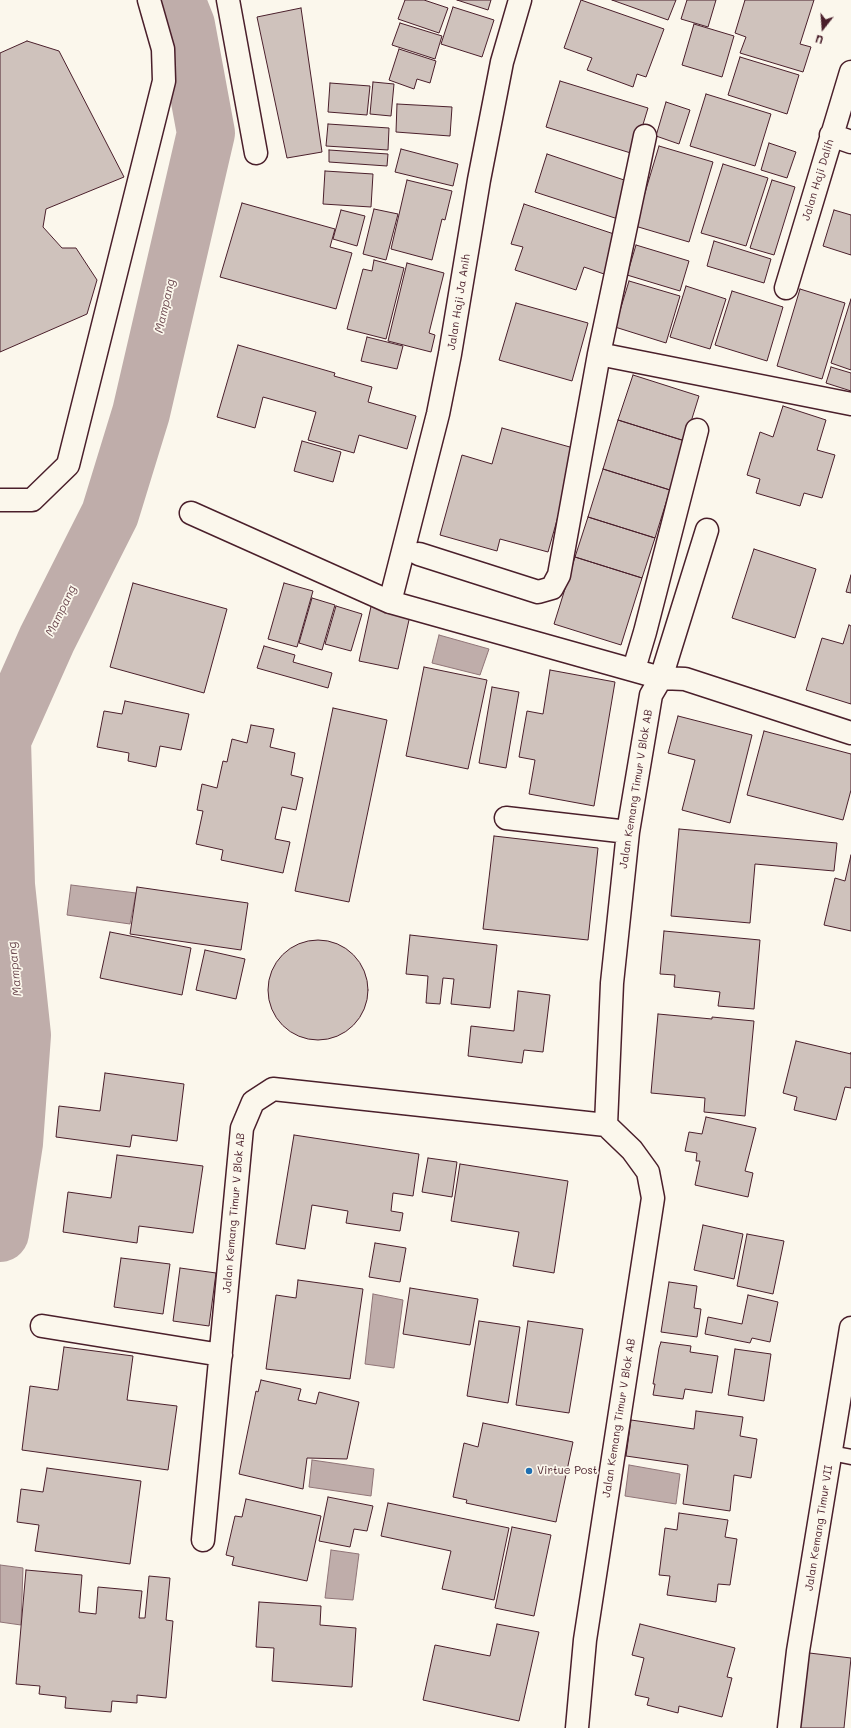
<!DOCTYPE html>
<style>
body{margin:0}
#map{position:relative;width:851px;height:1728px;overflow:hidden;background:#fbf7ec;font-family:Mali,sans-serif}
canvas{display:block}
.north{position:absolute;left:803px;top:8px;width:40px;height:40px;-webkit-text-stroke:3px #fbf7ec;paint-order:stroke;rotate:197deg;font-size:11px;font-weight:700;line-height:16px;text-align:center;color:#4a1f2b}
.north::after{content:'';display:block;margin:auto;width:14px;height:18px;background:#4a1f2b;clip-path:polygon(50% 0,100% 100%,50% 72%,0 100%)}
</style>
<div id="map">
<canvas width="851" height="1728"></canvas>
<div class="north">U</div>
</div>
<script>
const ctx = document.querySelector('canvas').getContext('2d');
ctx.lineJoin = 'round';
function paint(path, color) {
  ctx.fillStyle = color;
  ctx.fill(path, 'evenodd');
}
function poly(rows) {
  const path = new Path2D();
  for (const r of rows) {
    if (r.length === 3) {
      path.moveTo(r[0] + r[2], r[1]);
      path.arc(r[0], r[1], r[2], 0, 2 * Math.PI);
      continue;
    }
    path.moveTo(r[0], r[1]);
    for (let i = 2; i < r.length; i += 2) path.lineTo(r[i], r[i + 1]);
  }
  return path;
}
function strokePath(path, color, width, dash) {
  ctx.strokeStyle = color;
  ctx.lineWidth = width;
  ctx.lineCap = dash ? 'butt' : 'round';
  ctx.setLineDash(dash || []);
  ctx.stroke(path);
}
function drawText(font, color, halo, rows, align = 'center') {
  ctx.font = font + ' Mali,sans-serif';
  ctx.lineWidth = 3.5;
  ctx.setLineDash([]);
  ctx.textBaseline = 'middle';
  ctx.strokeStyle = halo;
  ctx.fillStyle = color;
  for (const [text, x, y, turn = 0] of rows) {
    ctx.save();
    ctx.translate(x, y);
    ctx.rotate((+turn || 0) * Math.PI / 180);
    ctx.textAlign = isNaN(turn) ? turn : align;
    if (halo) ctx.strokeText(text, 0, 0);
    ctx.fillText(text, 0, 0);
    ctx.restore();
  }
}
const water = poly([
 [439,635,489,649,480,675,432,663,439,635],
 [71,885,136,893,130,924,67,915,71,885],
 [373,1294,403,1300,394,1368,365,1364,373,1294],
 [312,1460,374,1469,371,1496,309,1487,312,1460],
 [629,1465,680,1474,676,1504,625,1496,629,1465],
 [331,1550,359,1554,353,1600,325,1598,331,1550],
 [0,1565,23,1568,21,1625,0,1622,0,1565]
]);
const river = poly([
 [0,1233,14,1143,22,1035,6,885,2,740,47,639,110,514,141,413,206,133,186,25,176,0]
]);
const building = poly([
 [405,0,424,0,448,8,439,33,398,19,405,0],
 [457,0,491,0,488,10,457,0],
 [581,0,664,29,646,77,637,74,633,87,587,70,592,58,564,48,581,0],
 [612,0,676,0,668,20,612,0],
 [687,0,716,0,708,27,681,19,687,0],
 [745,0,814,0,800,44,811,47,803,72,740,53,746,37,735,33,745,0],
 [453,7,494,20,482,57,441,44,453,7],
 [301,8,322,152,287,158,257,17,301,8],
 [400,23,442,36,435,59,392,45,400,23],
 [694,24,734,36,722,77,682,65,694,24],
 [27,41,59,51,124,177,46,209,43,227,62,248,76,248,97,280,87,314,0,352,0,53,27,41],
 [399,49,436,61,430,83,417,79,414,89,389,80,399,49],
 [740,57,799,75,787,114,728,95,740,57],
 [560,81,648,108,634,154,546,127,560,81],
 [373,82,394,84,391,116,370,114,373,82],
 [330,83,370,86,367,115,328,112,330,83],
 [706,94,771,114,755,166,690,146,706,94],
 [666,102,690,110,679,144,656,136,666,102],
 [397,104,452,107,450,136,396,132,397,104],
 [328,124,389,128,388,150,326,146,328,124],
 [769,143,796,152,787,178,761,170,769,143],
 [659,146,713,162,689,242,635,226,659,146],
 [401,149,458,164,453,186,395,172,401,149],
 [329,150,388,154,387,166,329,162,329,150],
 [547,154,630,182,618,219,535,192,547,154],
 [723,164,768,178,746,246,701,233,723,164],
 [325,171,373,174,371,207,323,204,325,171],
 [407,180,452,191,445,220,442,219,432,260,391,249,407,180],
 [772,180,795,187,774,255,750,248,772,180],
 [242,203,335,229,330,247,352,253,336,309,220,277,242,203],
 [524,204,617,235,604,274,584,267,576,290,515,270,523,247,511,244,524,204],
 [374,209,398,214,386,260,363,254,374,209],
 [341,210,365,216,357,246,333,239,341,210],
 [834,210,851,215,851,255,823,246,834,210],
 [714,241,771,259,764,283,707,266,714,241],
 [636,245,689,261,680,291,627,275,636,245],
 [374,260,404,268,386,339,347,329,363,269,372,271,374,260],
 [407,263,444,273,429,333,435,335,431,352,388,341,407,263],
 [629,281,680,296,666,343,615,327,629,281],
 [686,286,726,299,710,349,670,337,686,286],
 [800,289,845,303,822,379,777,366,800,289],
 [732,291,783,307,767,361,715,345,732,291],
 [851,299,851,370,831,363,851,299],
 [516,303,588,323,572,381,499,360,516,303],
 [367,337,403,346,397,369,361,361,367,337],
 [238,345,335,373,334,376,372,387,368,402,416,416,407,449,359,435,354,453,308,440,316,412,263,397,255,428,217,417,238,345],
 [831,367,851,373,851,391,826,383,831,367],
 [633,375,699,396,685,441,618,420,633,375],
 [783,406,826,420,817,450,835,455,822,498,804,493,800,506,756,493,760,479,747,475,760,432,773,437,783,406],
 [618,420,685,441,670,490,603,469,618,420],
 [502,428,577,449,548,552,500,539,497,551,440,535,462,455,492,464,502,428],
 [302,441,341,452,333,482,294,471,302,441],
 [603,469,670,490,655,538,588,517,603,469],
 [588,517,655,538,642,578,575,557,588,517],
 [754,549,816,569,795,638,732,618,754,549],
 [575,557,642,578,621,645,554,624,575,557],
 [851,575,851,593,846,592,851,575],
 [133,583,227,609,204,693,110,667,133,583],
 [284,583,313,591,297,647,268,639,284,583],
 [312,598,335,605,322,650,299,643,312,598],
 [372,602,411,611,398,669,359,661,372,602],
 [336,606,362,614,351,651,325,644,336,606],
 [849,625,851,626,851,704,806,690,822,638,843,644,849,625],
 [264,646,295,655,293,662,332,673,328,688,257,668,264,646],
 [424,667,487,680,468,769,406,756,424,667],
 [550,670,615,682,594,806,529,794,535,760,519,757,527,711,543,714,550,670],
 [492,687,519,692,506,768,479,763,492,687],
 [125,701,189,714,181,750,160,746,156,767,128,761,129,753,97,747,104,711,122,714,125,701],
 [333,708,387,720,349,902,295,891,333,708],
 [678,716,752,735,730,823,682,810,695,760,668,753,678,716],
 [251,725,274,729,270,747,295,753,291,775,303,778,296,810,282,807,275,839,290,842,283,873,221,860,223,850,196,844,203,811,197,810,202,784,217,788,223,761,227,762,232,739,247,743,251,725],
 [764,731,851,754,851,790,843,820,747,795,764,731],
 [679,829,837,843,834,871,755,864,750,923,671,916,679,829],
 [494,836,598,848,588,940,483,929,494,836],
 [851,855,851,931,824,925,835,878,845,881,851,855],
 [137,887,248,903,241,950,130,934,137,887],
 [664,931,760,940,754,1009,718,1006,720,992,674,987,675,975,660,974,664,931],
 [110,932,191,948,182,995,100,978,110,932],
 [410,935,497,945,490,1008,451,1004,454,979,443,978,440,1004,426,1003,428,976,406,974,410,935],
 [318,990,50],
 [205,950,245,959,236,999,196,990,205,950],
 [518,991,550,995,543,1052,524,1050,522,1063,468,1056,471,1026,514,1031,518,991],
 [658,1014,712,1019,712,1017,754,1021,745,1116,704,1112,705,1098,651,1093,658,1014],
 [796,1041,851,1054,851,1052,851,1088,845,1087,836,1120,794,1110,797,1097,783,1093,796,1041],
 [105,1073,184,1084,177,1141,132,1135,130,1147,56,1137,59,1106,100,1111,105,1073],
 [706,1117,756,1128,745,1171,753,1173,748,1197,695,1185,700,1161,696,1161,697,1153,685,1151,689,1132,702,1134,706,1117],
 [294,1135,419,1154,413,1196,393,1193,391,1211,403,1213,400,1231,346,1223,348,1211,312,1205,305,1249,276,1244,294,1135],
 [117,1155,203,1166,193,1233,139,1226,137,1243,63,1232,68,1192,111,1198,117,1155],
 [428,1158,457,1162,452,1197,422,1192,428,1158],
 [460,1164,568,1181,554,1273,513,1266,519,1232,451,1221,460,1164],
 [703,1225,743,1234,734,1279,694,1270,703,1225],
 [747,1234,784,1241,773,1294,737,1286,747,1234],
 [375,1243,406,1248,400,1282,369,1277,375,1243],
 [121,1258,170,1264,163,1314,114,1307,121,1258],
 [180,1268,216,1273,209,1326,173,1321,180,1268],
 [298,1280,363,1289,350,1379,266,1369,276,1295,296,1298,298,1280],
 [669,1282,697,1286,694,1308,701,1309,697,1337,661,1332,669,1282],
 [410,1288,478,1299,470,1345,403,1334,410,1288],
 [748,1295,778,1302,770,1342,752,1338,750,1343,705,1334,708,1317,742,1324,748,1295],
 [479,1321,520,1327,508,1403,467,1396,479,1321],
 [528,1321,583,1329,569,1413,516,1405,528,1321],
 [661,1342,691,1346,690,1352,718,1356,712,1393,685,1389,683,1399,653,1395,655,1384,653,1384,659,1348,661,1342],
 [64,1347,133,1356,127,1400,177,1406,168,1470,22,1450,30,1386,58,1390,64,1347],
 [735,1349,771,1354,764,1401,728,1395,735,1349],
 [261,1380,301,1389,298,1400,316,1404,319,1392,359,1402,347,1459,307,1458,303,1489,239,1474,256,1391,258,1392,261,1380],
 [696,1411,743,1417,740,1436,757,1439,751,1478,734,1475,730,1511,683,1504,688,1465,626,1456,631,1420,694,1429,696,1411],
 [483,1423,573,1442,556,1522,466,1503,467,1500,453,1497,464,1443,478,1447,483,1423],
 [47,1468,141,1481,130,1564,35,1551,39,1525,17,1522,21,1489,43,1492,47,1468],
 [328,1497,373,1506,367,1531,354,1529,350,1547,319,1541,328,1497],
 [246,1499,321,1516,307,1581,232,1565,234,1557,226,1555,235,1516,242,1517,246,1499],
 [388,1503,509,1528,494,1600,442,1589,451,1551,381,1536,388,1503],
 [679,1513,728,1520,725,1537,737,1539,730,1585,718,1584,716,1602,667,1595,670,1576,659,1575,665,1528,677,1530,679,1513],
 [512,1527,551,1535,534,1616,495,1608,512,1527],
 [26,1570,82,1575,79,1612,96,1614,98,1587,142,1591,139,1618,145,1618,149,1576,170,1578,166,1620,173,1621,166,1698,137,1695,137,1703,112,1701,111,1712,65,1708,66,1697,39,1694,40,1686,16,1684,26,1570],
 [259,1602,321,1606,320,1625,356,1628,352,1687,272,1681,274,1648,256,1647,259,1602],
 [497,1624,539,1632,519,1721,423,1700,435,1645,490,1656,497,1624],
 [640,1624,735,1648,727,1677,732,1678,722,1717,679,1706,678,1713,647,1705,649,1698,635,1695,644,1658,632,1655,640,1624],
 [801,1652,851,1658,844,1728,792,1728,801,1652]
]);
const service = poly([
 [831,1453,851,1457]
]);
const minor = poly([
 [228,0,256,153],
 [831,135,851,142],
 [786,288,851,72],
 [599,354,851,404],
 [0,500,32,500,68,465,164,81,163,49,149,0],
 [191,513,390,602,661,678,707,530],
 [419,554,538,592,552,588,559,575,599,354,645,136],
 [390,602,438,414,450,354,479,180,502,62,520,0],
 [634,669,645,632,697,430],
 [506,818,628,832],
 [42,1326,221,1355],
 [203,1540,242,1128,253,1102,273,1089,606,1125],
 [577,1728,585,1640,653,1198,648,1172,632,1150,606,1125,612,983,628,832,651,695,661,678,685,679,851,733],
 [789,1728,798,1651,851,1328]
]);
const markers = [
 [529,1471,4,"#1f6fb2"]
];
const streetNames = [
 ["Jalan Haji Dalih",818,180,-73],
 ["Jalan Haji Ja Anih",459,302,-81],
 ["Jalan Kemang Timur V Blok AB",636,789,-81],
 ["Jalan Kemang Timur V Blok AB",234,1213,-85],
 ["Jalan Kemang Timur V Blok AB",619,1418,-81],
 ["Jalan Kemang Timur VII",819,1528,-81]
];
const poiNames = [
 ["Virtue Post",537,1471]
];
const waterNames = [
 ["Mampang",165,306,-77],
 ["Mampang",61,611,-64],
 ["Mampang",15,969,-96]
];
paint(water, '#bfadaa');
strokePath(water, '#907477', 1);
strokePath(river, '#bfadaa', 58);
paint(building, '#cfc2bc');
strokePath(building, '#4a1f2b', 1);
strokePath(service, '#4a1f2b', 17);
strokePath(minor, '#4a1f2b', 25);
strokePath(service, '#fbf7ec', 14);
strokePath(minor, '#fbf7ec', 22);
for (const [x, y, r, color] of markers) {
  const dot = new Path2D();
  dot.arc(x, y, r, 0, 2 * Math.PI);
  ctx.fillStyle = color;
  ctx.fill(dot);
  strokePath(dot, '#fbf7ec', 1.5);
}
drawText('11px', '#4a1f2b', '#fbf7ec', streetNames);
drawText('11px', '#4a1f2b', '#fbf7ec', poiNames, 'left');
drawText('italic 12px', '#6d4a51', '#fbf7ec', waterNames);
</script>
